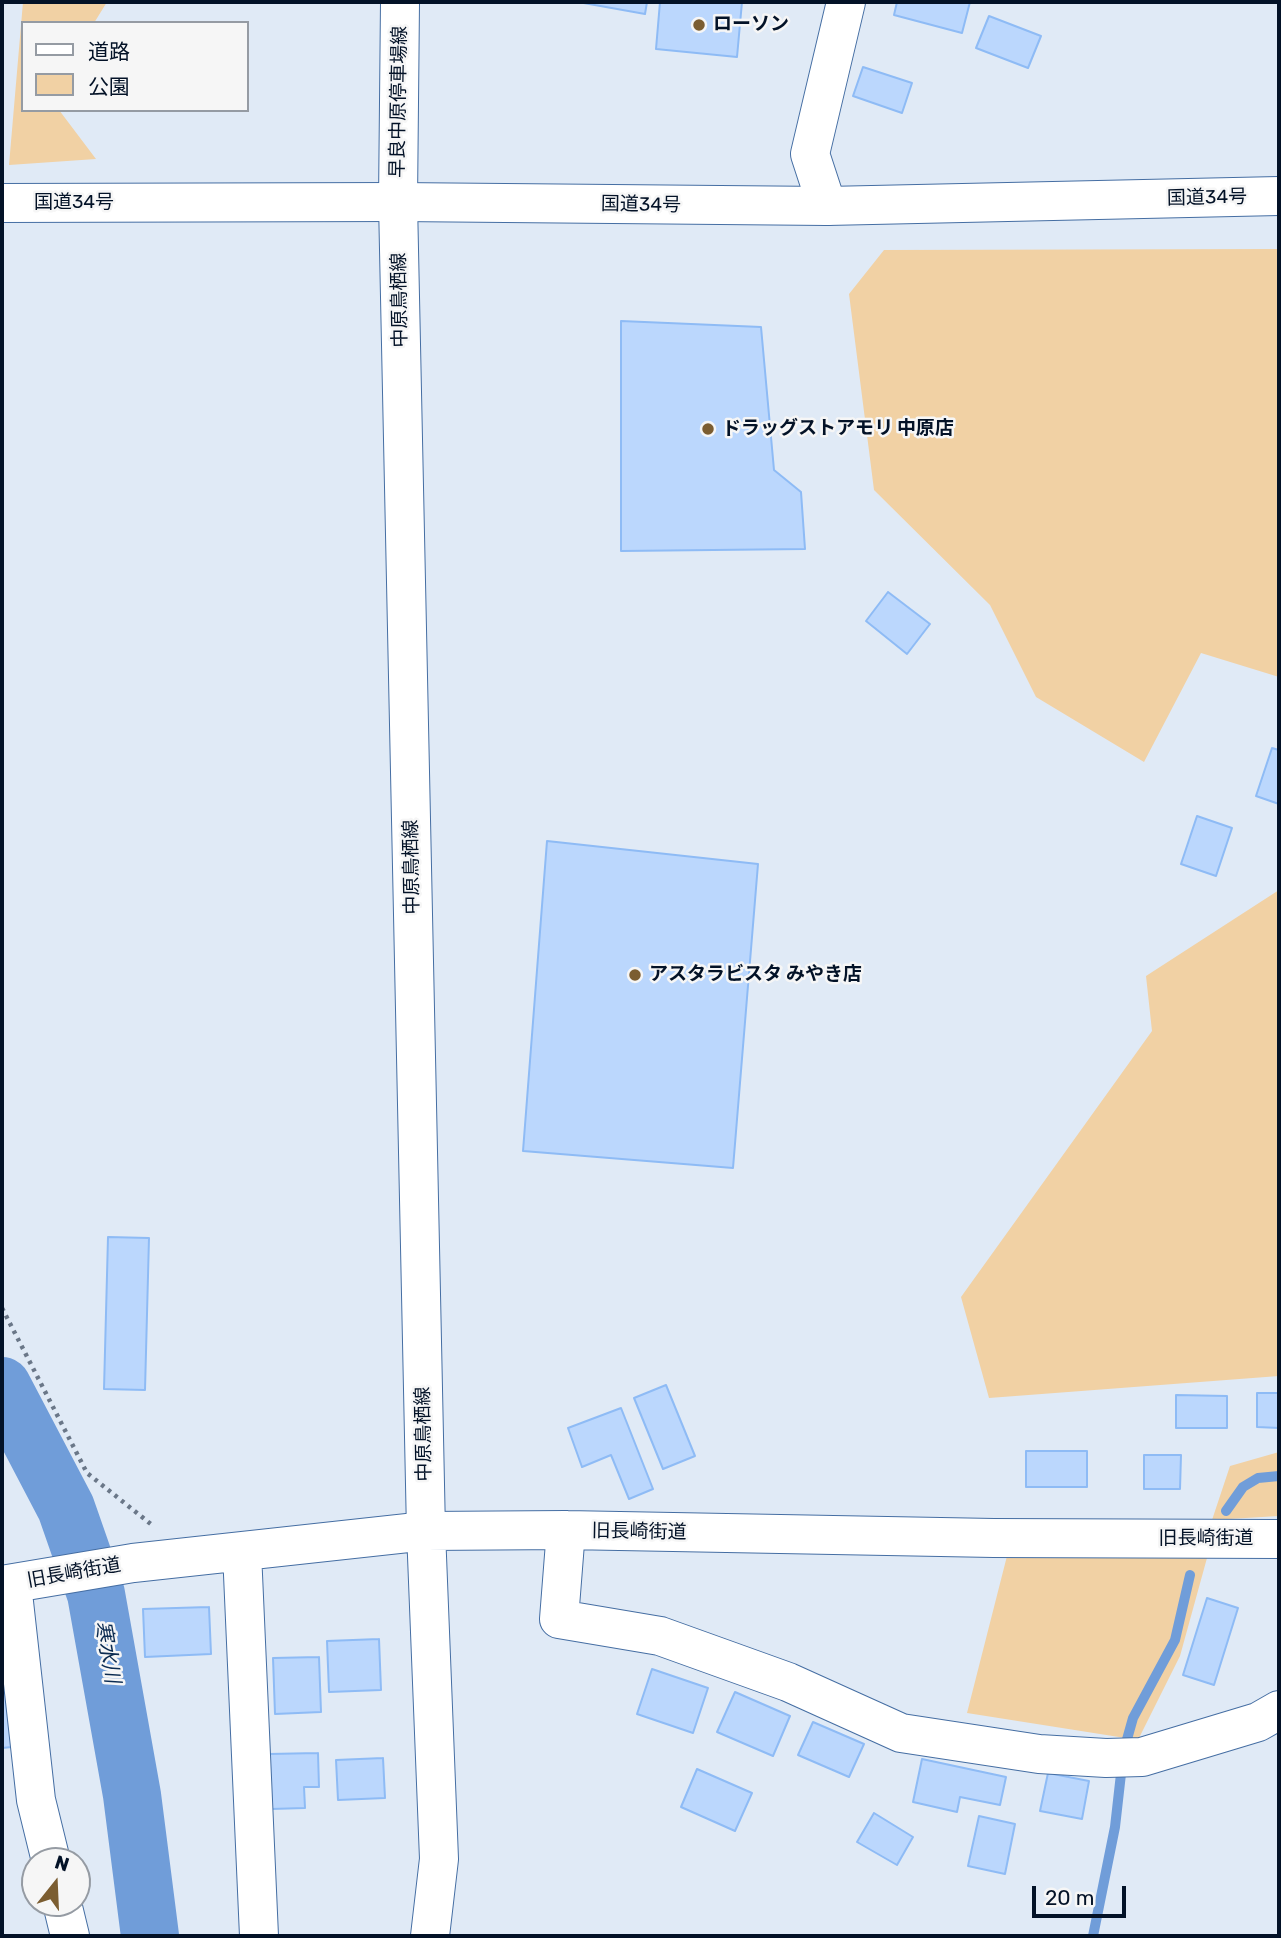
<!DOCTYPE html>
<meta charset="utf-8">
<style>
body{margin:0}
#map{position:relative;width:1281px;height:1938px;overflow:hidden;background:#e0eaf6;font-family:Rubik,"Noto Sans JP",sans-serif}
canvas{display:block}
.frame{position:absolute;inset:0;border:4px solid #031227;pointer-events:none}
.legend{position:absolute;left:21px;top:21px;width:228px;height:91px;box-sizing:border-box;background:#f6f6f6;border:2px solid #959ba3;margin:0;padding:9px 12px;list-style:none;font-size:21px;color:#031227}
.legend li{display:flex;align-items:center;gap:14px;height:35px}
.legend b{width:35px;border:2px solid #959ba3}
.north{position:absolute;left:21px;top:1847px;width:70px;height:70px;box-sizing:border-box;background:#f6f6f6;border:2px solid #959ba3;border-radius:50%;rotate:18deg;font-size:19px;font-weight:700;line-height:28px;text-align:center;color:#031227}
.north::after{content:'';display:block;margin:auto;width:24px;height:32px;background:#7b5d31;clip-path:polygon(50% 0,100% 100%,50% 72%,0 100%)}
.scale{position:absolute;left:1032px;top:1886px;width:94px;height:32px;box-sizing:border-box;border:4px solid #031227;border-top:0;padding-left:9px;font-size:21px;line-height:24px;white-space:nowrap;color:#031227;-webkit-text-stroke:5px #f6f6f6;paint-order:stroke}
</style>
<div id="map">
<canvas width="1281" height="1938"></canvas>
<div class="frame"></div>
<ul class="legend">
<li><b style="height:9px;background:#fff"></b>道路</li>
<li><b style="height:19px;background:#f1d1a4"></b>公園</li>
</ul>
<div class="north">N</div>
<div class="scale">20 m</div>
</div>
<script>
const ctx = document.querySelector('canvas').getContext('2d');
ctx.lineJoin = 'round';
function paint(path, color) {
  ctx.fillStyle = color;
  ctx.fill(path, 'evenodd');
}
function poly(rows) {
  const path = new Path2D();
  for (const r of rows) {
    path.moveTo(r[0], r[1]);
    for (let i = 2; i < r.length; i += 2) path.lineTo(r[i], r[i + 1]);
  }
  return path;
}
function strokePath(path, color, width, dash) {
  ctx.strokeStyle = color;
  ctx.lineWidth = width;
  ctx.lineCap = dash ? 'butt' : 'round';
  ctx.setLineDash(dash || []);
  ctx.stroke(path);
}
function drawText(font, color, halo, rows, align = 'center') {
  ctx.font = font + ' Rubik,"Noto Sans JP",sans-serif';
  ctx.lineWidth = 5;
  ctx.setLineDash([]);
  ctx.textBaseline = 'middle';
  ctx.strokeStyle = halo;
  ctx.fillStyle = color;
  for (const [text, x, y, turn = 0] of rows) {
    ctx.save();
    ctx.translate(x, y);
    ctx.rotate((+turn || 0) * Math.PI / 180);
    ctx.textAlign = isNaN(turn) ? turn : align;
    if (halo) ctx.strokeText(text, 0, 0);
    ctx.fillText(text, 0, 0);
    ctx.restore();
  }
}
const green = poly([
 [23,2,107,2,94,23,23,23,23,110,59,110,96,159,9,165],
 [1279,249,1279,677,1201,653,1144,762,1036,697,990,605,874,490,849,294,884,250],
 [1279,890,1279,1376,989,1398,961,1297,1152,1031,1146,976],
 [1279,1452,1279,1516,1212,1520,1230,1466],
 [1007,1556,1207,1558,1180,1656,1138,1740,967,1713]
]);
const stream = poly([
 [1226,1511,1243,1487,1258,1478,1279,1476],
 [1124,1750,1133,1718,1175,1640,1190,1575],
 [1093,1936,1115,1827,1122,1765]
]);
const river = poly([
 [2,1386,66,1508,96,1594,132,1795,150,1936]
]);
const building = poly([
 [578,2,647,2,645,14,578,2],
 [660,2,742,2,737,57,656,49,660,2],
 [897,2,970,2,962,33,894,15,897,2],
 [989,16,1041,36,1028,68,976,48,989,16],
 [863,67,912,83,902,113,853,96,863,67],
 [621,321,761,327,774,470,801,492,805,549,621,551,621,321],
 [888,592,930,624,907,654,866,621,888,592],
 [1272,748,1279,750,1279,804,1256,796,1272,748],
 [1197,816,1232,828,1216,876,1181,864,1197,816],
 [547,841,758,864,733,1168,523,1151,547,841],
 [108,1237,149,1238,145,1390,104,1389,108,1237],
 [666,1385,695,1456,663,1469,634,1398,666,1385],
 [1257,1393,1279,1393,1279,1428,1257,1427,1257,1393],
 [1176,1395,1227,1396,1227,1428,1176,1428,1176,1395],
 [621,1408,653,1489,629,1499,611,1455,582,1467,568,1428,621,1408],
 [1026,1451,1087,1451,1087,1487,1026,1487,1026,1451],
 [1144,1455,1181,1455,1180,1489,1144,1489,1144,1455],
 [1207,1598,1238,1608,1214,1685,1183,1675,1207,1598],
 [209,1607,211,1654,145,1657,143,1609,209,1607],
 [2,1630,12,1747,2,1748,2,1630],
 [379,1639,381,1690,329,1692,327,1641,379,1639],
 [319,1657,321,1712,275,1714,273,1658,319,1657],
 [652,1669,708,1688,693,1733,637,1714,652,1669],
 [735,1692,790,1716,773,1756,717,1732,735,1692],
 [813,1722,864,1744,849,1777,798,1755,813,1722],
 [318,1753,319,1787,304,1787,305,1808,271,1809,269,1754,318,1753],
 [383,1758,385,1798,338,1800,336,1760,383,1758],
 [922,1759,1006,1777,1000,1805,960,1797,957,1812,913,1802,922,1759],
 [697,1769,752,1793,735,1831,681,1807,697,1769],
 [1048,1773,1089,1781,1082,1819,1040,1811,1048,1773],
 [874,1813,913,1837,897,1865,857,1842,874,1813],
 [979,1816,1015,1824,1005,1874,968,1866,979,1816]
]);
const path = poly([
 [2,1308,87,1473,152,1525]
]);
const minor = poly([
 [827,206,810,154,846,2],
 [566,1530,559,1619,660,1636,788,1682,901,1733,1039,1754,1106,1758,1142,1757,1258,1722,1279,1710],
 [426,1531,439,1859,430,1936],
 [242,1552,259,1936],
 [12,1584,36,1800,51,1861],
 [2,1585,133,1563,426,1531,566,1530,994,1538,1279,1539],
 [62,1903,70,1936]
]);
const major = poly([
 [400,2,398,202,426,1531]
]);
const highway = poly([
 [2,203,398,202,827,206,1279,196]
]);
const markers = [
 [699,25,7,"#7b5d31"],
 [708,429,7,"#7b5d31"],
 [635,975,7,"#7b5d31"]
];
const poiNames = [
 ["ローソン",713,25],
 ["ドラッグストアモリ 中原店",722,429],
 ["アスタラビスタ みやき店",649,975]
];
const streetNames = [
 ["早良中原停車場線",399,102,-89],
 ["国道34号",1207,198,-1],
 ["国道34号",74,203],
 ["国道34号",641,205,1],
 ["中原鳥栖線",400,300,-91],
 ["中原鳥栖線",412,867,-91],
 ["中原鳥栖線",424,1434,-91],
 ["旧長崎街道",639,1532,1],
 ["旧長崎街道",1206,1539],
 ["旧長崎街道",74,1573,-10]
];
const waterNames = [
 ["寒水川",107,1652,80]
];
paint(green, '#f1d1a4');
strokePath(stream, '#709dd9', 10);
strokePath(river, '#709dd9', 58);
paint(building, '#bbd7fd');
strokePath(building, '#8ebbf5', 2);
strokePath(minor, '#456ea3', 40);
strokePath(major, '#456ea3', 40);
strokePath(highway, '#456ea3', 40);
strokePath(path, '#6a7788', 4.5, [3.5, 5]);
strokePath(minor, '#fff', 38);
strokePath(major, '#fff', 38);
strokePath(highway, '#fff', 38);
for (const [x, y, r, color] of markers) {
  const dot = new Path2D();
  dot.arc(x, y, r, 0, 2 * Math.PI);
  ctx.fillStyle = color;
  ctx.fill(dot);
  strokePath(dot, '#f6f6f6', 2.5);
}
drawText('bold 19px', '#031227', '#f6f6f6', poiNames, 'left');
drawText('19px', '#031227', '#f6f6f6', streetNames);
drawText('italic 21px', '#0b2b51', '#f6f6f6', waterNames);
</script>
